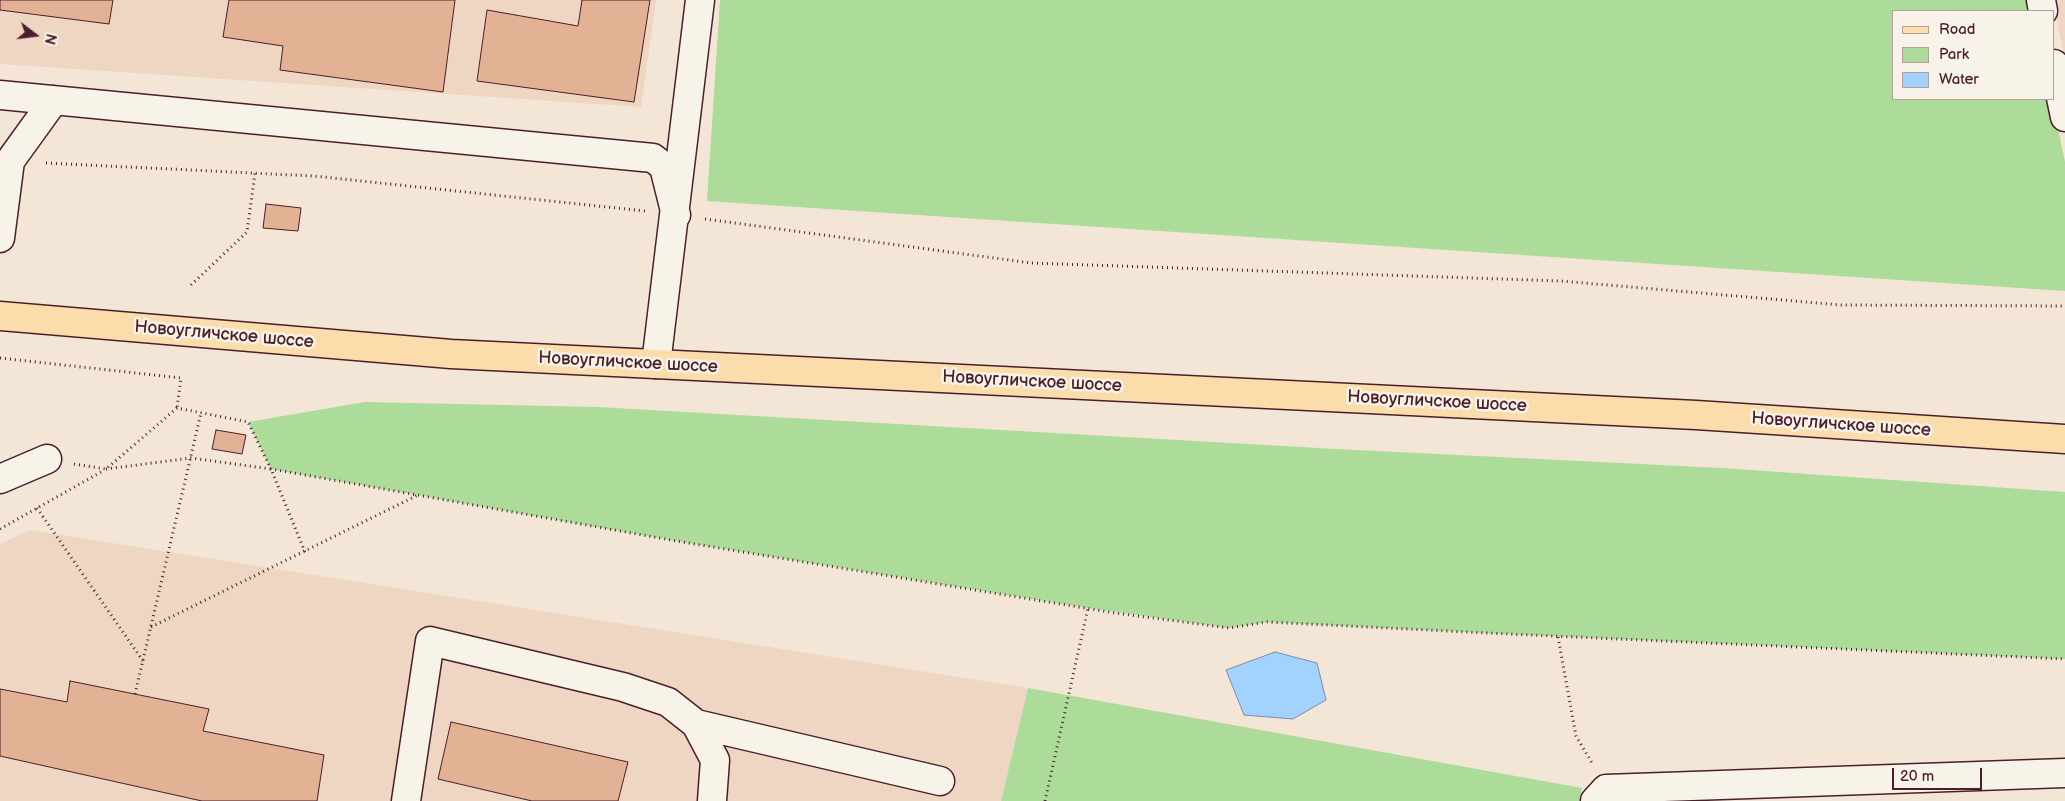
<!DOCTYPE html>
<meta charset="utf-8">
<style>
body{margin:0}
#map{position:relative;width:2065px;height:801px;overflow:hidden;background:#f3e6d7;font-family:"Balsamiq Sans",sans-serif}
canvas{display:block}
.legend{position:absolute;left:1892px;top:10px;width:162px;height:90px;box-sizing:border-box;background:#f7f3e8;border:1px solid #b29e9c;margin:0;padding:6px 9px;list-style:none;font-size:15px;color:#4a1f2b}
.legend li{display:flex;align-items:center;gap:10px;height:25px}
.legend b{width:25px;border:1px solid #b29e9c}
.north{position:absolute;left:10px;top:10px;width:50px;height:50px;-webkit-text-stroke:4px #f7f3e8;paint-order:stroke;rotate:105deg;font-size:14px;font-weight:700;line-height:20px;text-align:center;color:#4a1f2b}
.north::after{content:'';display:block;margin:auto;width:18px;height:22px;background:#4a1f2b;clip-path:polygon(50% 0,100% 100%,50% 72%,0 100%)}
.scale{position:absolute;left:1892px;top:768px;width:90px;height:22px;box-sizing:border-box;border:2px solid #4a1f2b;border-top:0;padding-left:6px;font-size:15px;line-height:18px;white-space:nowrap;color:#4a1f2b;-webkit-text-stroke:4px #f7f3e8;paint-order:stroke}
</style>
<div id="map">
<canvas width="2065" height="801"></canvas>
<ul class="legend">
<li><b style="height:6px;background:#fbddab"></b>Road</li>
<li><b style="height:14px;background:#addb9a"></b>Park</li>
<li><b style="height:14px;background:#a2d2fe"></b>Water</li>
</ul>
<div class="north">N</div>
<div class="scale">20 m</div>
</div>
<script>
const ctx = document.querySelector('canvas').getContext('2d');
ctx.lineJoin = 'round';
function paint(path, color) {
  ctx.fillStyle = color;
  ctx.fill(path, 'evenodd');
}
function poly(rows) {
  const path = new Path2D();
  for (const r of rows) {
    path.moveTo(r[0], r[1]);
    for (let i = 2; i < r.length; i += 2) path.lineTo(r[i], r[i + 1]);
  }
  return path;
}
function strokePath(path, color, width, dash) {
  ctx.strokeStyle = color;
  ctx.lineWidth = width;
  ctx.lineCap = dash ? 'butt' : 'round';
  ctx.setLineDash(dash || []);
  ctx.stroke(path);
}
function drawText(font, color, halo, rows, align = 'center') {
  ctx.font = font + ' "Balsamiq Sans",sans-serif';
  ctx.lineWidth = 5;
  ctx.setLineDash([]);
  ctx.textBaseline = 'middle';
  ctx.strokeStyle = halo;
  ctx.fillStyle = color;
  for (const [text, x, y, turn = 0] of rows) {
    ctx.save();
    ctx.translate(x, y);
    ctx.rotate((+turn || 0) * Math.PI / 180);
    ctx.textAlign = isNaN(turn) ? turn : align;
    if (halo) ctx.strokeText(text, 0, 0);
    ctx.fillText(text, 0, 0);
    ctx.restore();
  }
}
const built = poly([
 [0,0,656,0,641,107,0,64],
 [2053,0,2065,0,2065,61],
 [30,530,1028,688,1001,801,0,801,0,544]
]);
const green = poly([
 [720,0,2032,0,2035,11,1894,11,1894,99,2052,99,2065,162,2065,291,707,201],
 [365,402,598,407,1336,449,1722,468,2065,492,2065,659,1485,633,1267,622,1229,628,1088,608,676,541,271,469,248,422],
 [1028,688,1582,788,1580,801,1001,801]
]);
const water = poly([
 [1275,652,1317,663,1326,700,1293,719,1244,715,1226,670,1275,652]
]);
const building = poly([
 [0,0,113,0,109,24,0,10,0,0],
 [229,0,455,0,443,92,280,70,283,46,223,37,229,0],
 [582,0,650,0,634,102,477,81,487,10,578,26,582,0],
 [266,204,301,208,298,231,263,228,266,204],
 [216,430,246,435,242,454,212,449,216,430],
 [70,681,209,709,203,731,324,755,317,801,202,801,0,756,0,689,67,702,70,681],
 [451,722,628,762,618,801,532,801,438,779,451,722]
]);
const path = poly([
 [46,163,314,176,645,211],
 [705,219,1031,263,1561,281,1841,305,2065,306],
 [191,285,247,232,255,173],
 [0,358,181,378,177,408],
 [74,464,106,469,177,408,248,422,271,469,676,541,1115,613,1229,628,1267,622,1485,633,2065,659],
 [106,469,191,458,271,469,305,552],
 [37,508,143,661],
 [0,529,101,472],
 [151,627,418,495],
 [1558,637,1576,736,1592,763],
 [135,694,201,413],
 [1045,801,1088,608]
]);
const minor = poly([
 [2041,0,2043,11],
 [2054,64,2065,117],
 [0,95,653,158,664,167,676,215],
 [0,238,10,161,54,100],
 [656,364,700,0],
 [0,479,47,459],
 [696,724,940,781],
 [406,801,430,641,623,687,668,702,696,724,715,760,712,801],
 [1595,801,1606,789,2065,773]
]);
const major = poly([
 [0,316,451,354,1696,415,2065,439]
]);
const streetNames = [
 ["Новоугличское шоссе",224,335,5],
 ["Новоугличское шоссе",628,363,3],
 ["Новоугличское шоссе",1032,382,3],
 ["Новоугличское шоссе",1437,402,3],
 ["Новоугличское шоссе",1841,425,4]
];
paint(built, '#eed6c3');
paint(green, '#addb9a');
paint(water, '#a2d2fe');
strokePath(water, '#7f8aaa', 1);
paint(building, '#e3b295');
strokePath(building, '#4a1f2b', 1);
strokePath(minor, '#4a1f2b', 31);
strokePath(major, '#4a1f2b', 31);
strokePath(path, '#4a1f2b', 3, [1, 4]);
strokePath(minor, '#f7f3e8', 28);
strokePath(major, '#fbddab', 28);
drawText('18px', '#4a1f2b', '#f7f3e8', streetNames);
</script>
